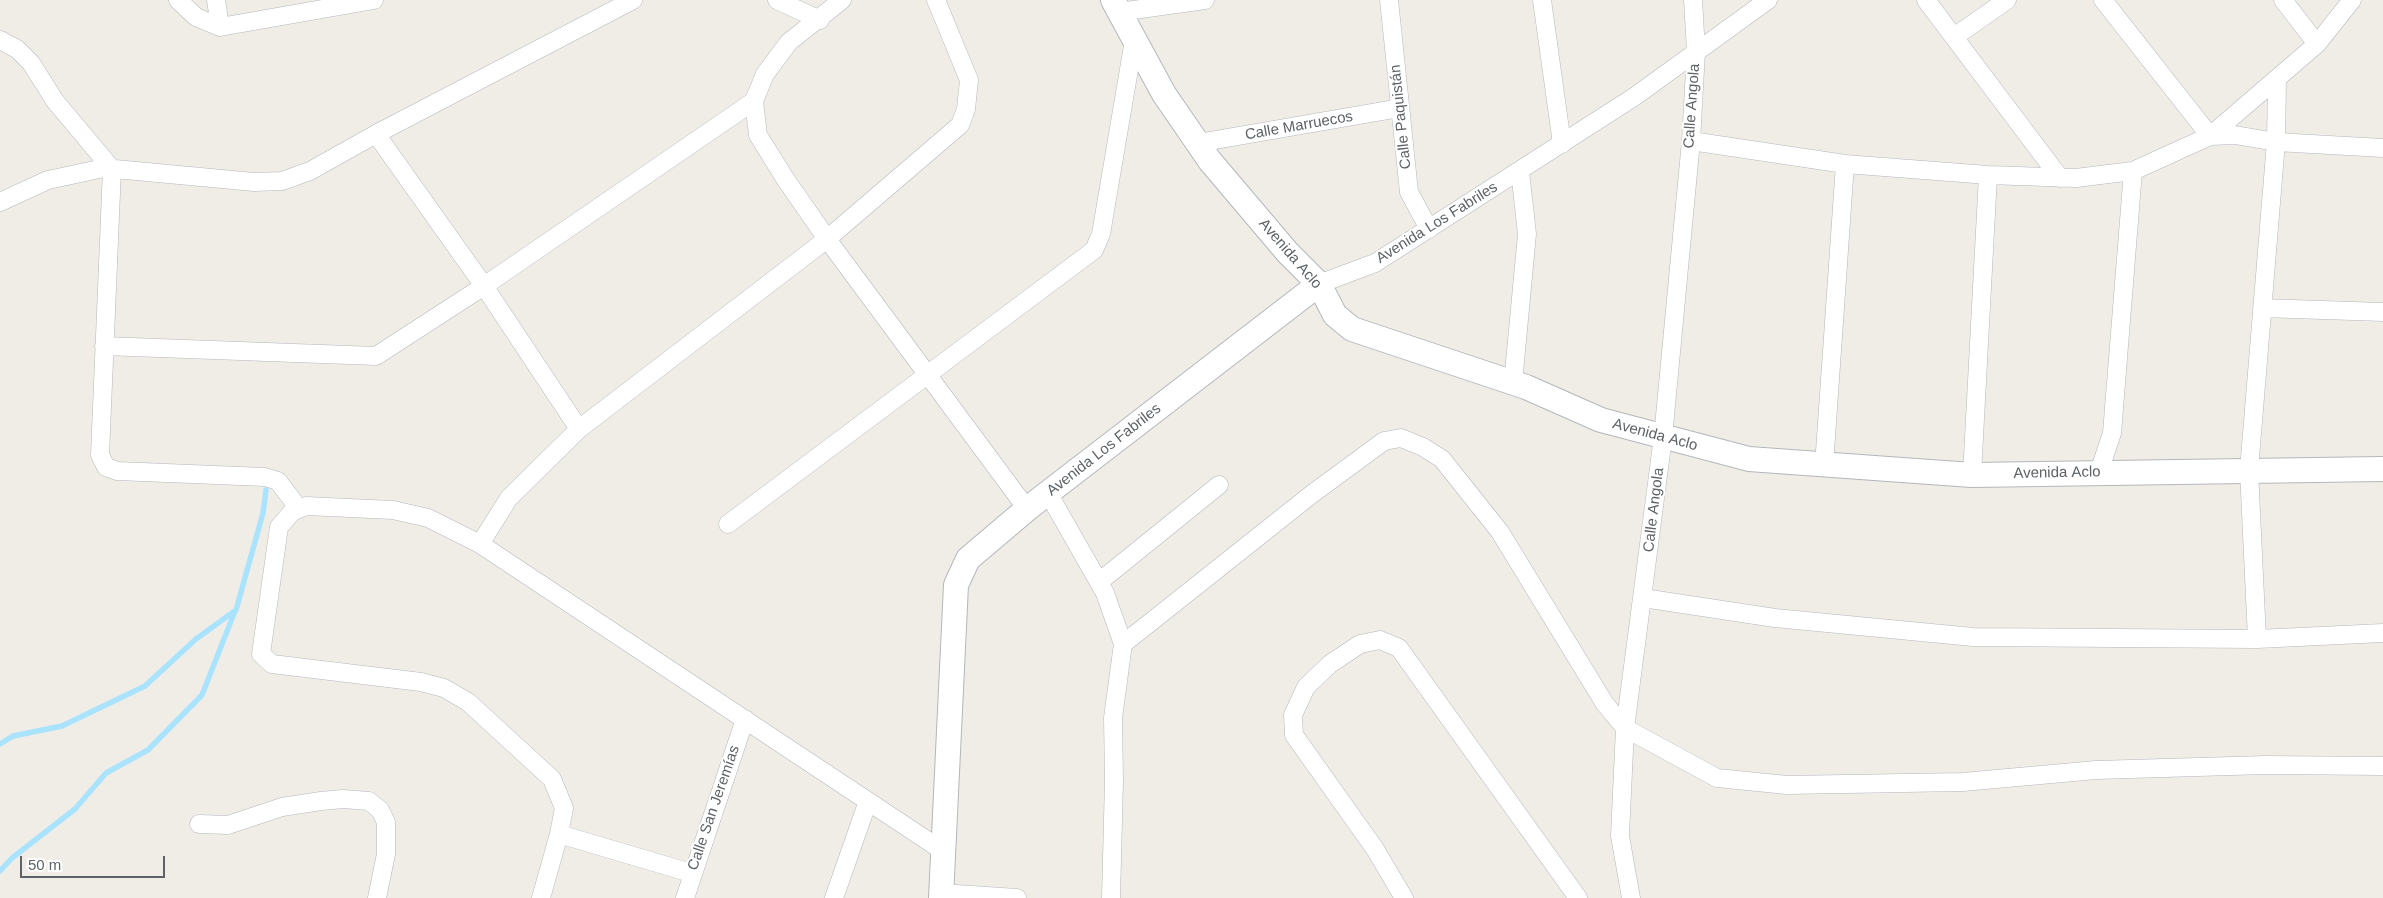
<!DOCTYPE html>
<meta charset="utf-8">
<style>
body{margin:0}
#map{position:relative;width:2383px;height:898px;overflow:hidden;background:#f0ede7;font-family:Helvetica,sans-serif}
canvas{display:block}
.scale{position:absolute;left:20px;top:856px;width:145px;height:22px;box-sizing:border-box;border:2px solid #5e6367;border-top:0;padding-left:6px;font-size:15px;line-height:18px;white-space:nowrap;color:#5e6367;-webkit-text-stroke:4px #fff;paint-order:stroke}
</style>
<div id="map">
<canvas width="2383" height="898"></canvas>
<div class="scale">50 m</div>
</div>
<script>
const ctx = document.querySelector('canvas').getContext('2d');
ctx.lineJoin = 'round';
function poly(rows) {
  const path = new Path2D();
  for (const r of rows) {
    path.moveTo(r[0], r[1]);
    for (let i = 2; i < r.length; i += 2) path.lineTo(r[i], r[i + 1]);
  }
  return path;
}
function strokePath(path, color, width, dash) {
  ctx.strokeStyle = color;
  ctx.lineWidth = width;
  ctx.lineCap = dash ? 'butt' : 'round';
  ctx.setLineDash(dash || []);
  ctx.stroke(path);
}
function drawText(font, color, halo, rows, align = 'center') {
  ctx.font = font + ' Helvetica,sans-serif';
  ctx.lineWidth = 4;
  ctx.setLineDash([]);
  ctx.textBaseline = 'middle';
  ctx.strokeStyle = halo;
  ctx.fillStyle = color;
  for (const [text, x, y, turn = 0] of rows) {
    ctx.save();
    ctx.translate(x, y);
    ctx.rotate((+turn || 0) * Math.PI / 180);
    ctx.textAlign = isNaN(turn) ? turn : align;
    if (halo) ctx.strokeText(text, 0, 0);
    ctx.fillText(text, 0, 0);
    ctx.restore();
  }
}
const stream = poly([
 [0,744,13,736,62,726,145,686,196,639,236,610,263,513,266,490],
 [0,871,12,858,75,809,106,773,148,750,202,695,235,611]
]);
const street = poly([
 [178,0,196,17,220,27,374,0],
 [216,0,220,27],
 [777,0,820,20],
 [842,0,789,42,765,74,754,101,758,135,784,177,827,239,1027,509],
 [1389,0,1409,192,1429,229],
 [1542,0,1562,144],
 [1926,0,2060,178],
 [2103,0,2210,136],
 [2283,0,2317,44],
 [1119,12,1205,0],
 [1954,37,2007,0],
 [0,40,17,49,31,63,55,101,112,169,100,455,106,467,117,471,265,477,278,481,299,509],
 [376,134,484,286,579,429],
 [2210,136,2235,135,2276,142,2383,148],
 [1691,141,1845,164,1988,175,2076,178,2133,171,2210,136,2317,44,2352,0],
 [1198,143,1400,108],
 [0,202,48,180,104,168,254,182,282,181,310,171,376,134,633,0],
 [1319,284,1375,263,1634,97,1768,0],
 [2262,308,2383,312],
 [104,346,376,356,484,286,754,101],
 [1513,383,1527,234,1520,171],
 [1824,466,1845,164],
 [2099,472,2112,433,2133,171],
 [1972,475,1988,175],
 [1048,493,1105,593,1123,644,1113,718,1114,780,1111,898],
 [728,524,1094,250,1101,234,1134,40],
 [480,544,509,498,579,429,827,239,960,125,966,109,969,80,936,0],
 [1099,582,1219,485],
 [1643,598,1775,618,1973,637,2257,639,2383,633],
 [2257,639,2249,470,2276,142,2277,79],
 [1123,644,1312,494,1384,441,1401,438,1423,447,1442,459,1500,532,1605,704,1625,728,1717,778,1787,785,1963,782,2096,770,2266,765,2383,766],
 [199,824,228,825,282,807,321,801,343,799,369,801,380,810,386,822,386,854,377,898],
 [559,834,691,873],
 [941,893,1017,898],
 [541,898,559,834,564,808,552,779,468,702,444,688,421,682,272,664,261,654,279,527,292,512,306,506,393,510,428,518,480,544,943,851],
 [685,898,745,719],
 [834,898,868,801],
 [1404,898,1375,849,1294,735,1293,715,1306,687,1330,664,1360,644,1380,640,1399,648,1578,898],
 [1631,898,1620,836,1625,728,1663,437,1691,141,1696,51,1693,0]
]);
const secondary = poly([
 [1113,0,1164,94,1210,161,1288,253,1319,284,1335,315,1352,329,1526,387,1601,420,1749,459,1972,475,2383,469],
 [941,898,956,585,968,559,1027,509,1319,284]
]);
const streetNames = [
 ["Calle Angola",1692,106,-86],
 ["Calle Paquistán",1401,117,-96],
 ["Calle Marruecos",1299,126,-10],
 ["Avenida Los Fabriles",1437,223,-32],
 ["Avenida Aclo",1290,254,49],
 ["Avenida Aclo",1655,435,15],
 ["Avenida Los Fabriles",1104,450,-38],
 ["Avenida Aclo",2057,473,-1],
 ["Calle Angola",1654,510,-83],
 ["Calle San Jeremías",714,808,-71]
];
strokePath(stream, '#a9e3fe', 5.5);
strokePath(street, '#b4b7bb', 19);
strokePath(secondary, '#b3b7bb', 26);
strokePath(street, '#fff', 18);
strokePath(secondary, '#fff', 24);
drawText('15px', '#5e6367', '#fff', streetNames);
</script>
